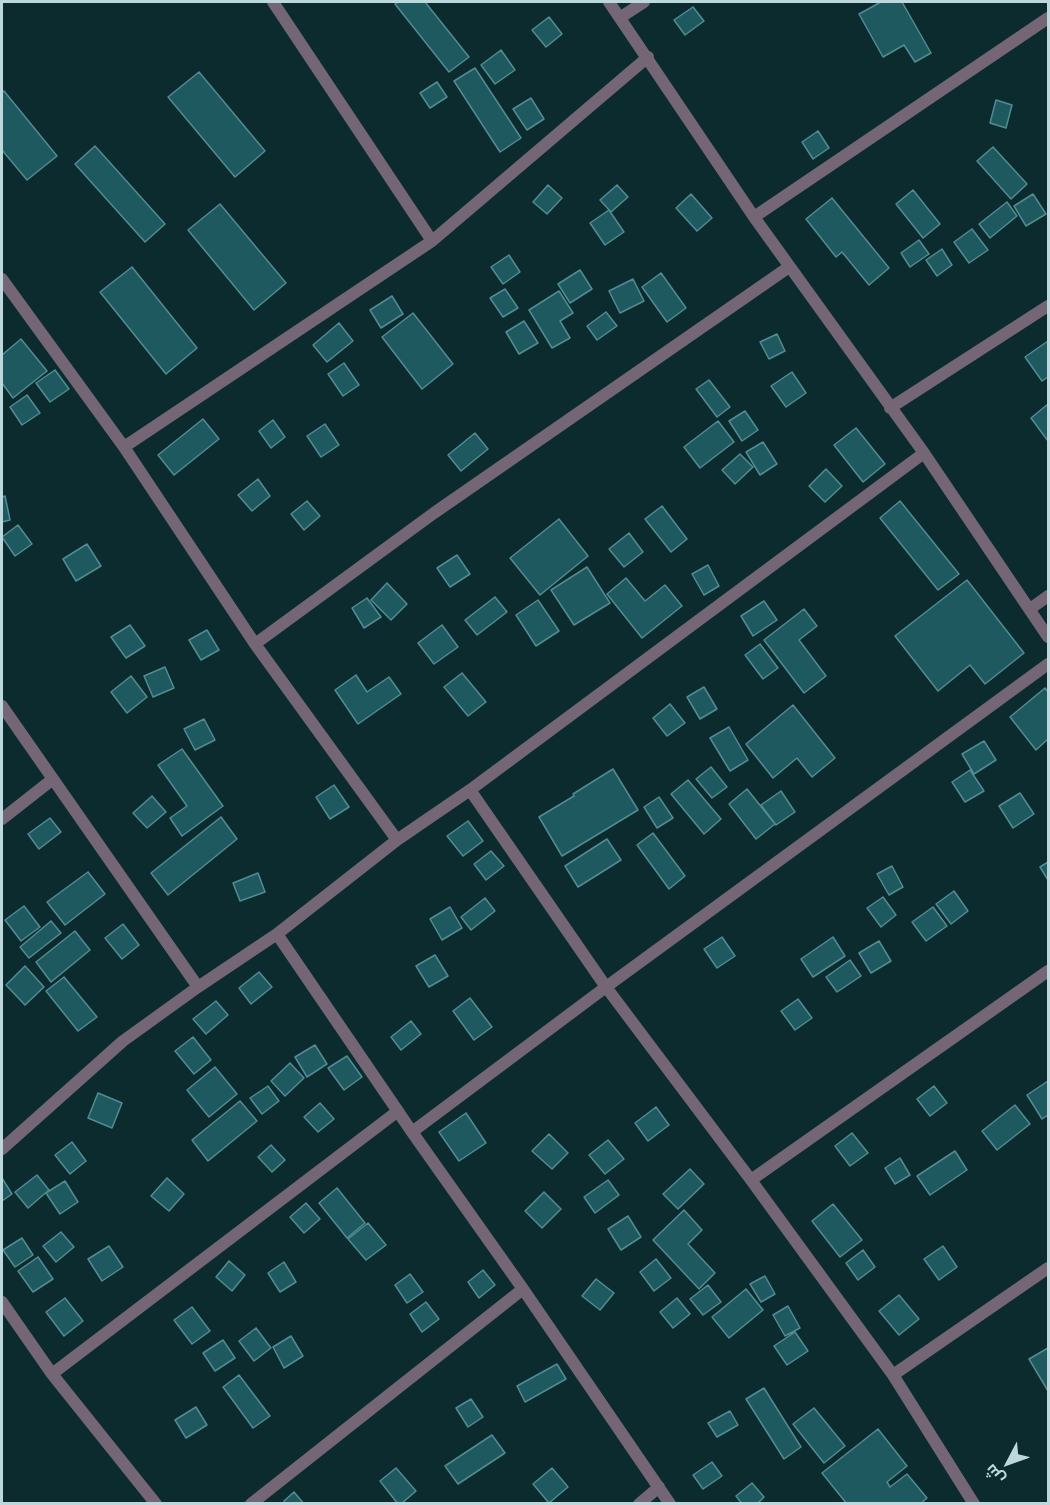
<!DOCTYPE html>
<meta charset="utf-8">
<style>
body{margin:0}
#map{position:relative;width:1050px;height:1505px;overflow:hidden;background:#0c2b2f;font-family:Lato,Cairo,sans-serif}
canvas{display:block}
.frame{position:absolute;inset:0;border:3px solid #bcd8dc;pointer-events:none}
.north{position:absolute;left:978px;top:1433px;width:60px;height:60px;-webkit-text-stroke:4px #0c2b2f;paint-order:stroke;rotate:229deg;font-size:16px;font-weight:700;line-height:24px;text-align:center;color:#bcd8dc}
.north::after{content:'';display:block;margin:auto;width:21px;height:27px;background:#bcd8dc;clip-path:polygon(50% 0,100% 100%,50% 72%,0 100%)}
</style>
<div id="map">
<canvas width="1050" height="1505"></canvas>
<div class="frame"></div>
<div class="north">ش</div>
</div>
<script>
const ctx = document.querySelector('canvas').getContext('2d');
ctx.lineJoin = 'round';
function paint(path, color) {
  ctx.fillStyle = color;
  ctx.fill(path, 'evenodd');
}
function poly(rows) {
  const path = new Path2D();
  for (const r of rows) {
    path.moveTo(r[0], r[1]);
    for (let i = 2; i < r.length; i += 2) path.lineTo(r[i], r[i + 1]);
  }
  return path;
}
function strokePath(path, color, width, dash) {
  ctx.strokeStyle = color;
  ctx.lineWidth = width;
  ctx.lineCap = dash ? 'butt' : 'round';
  ctx.setLineDash(dash || []);
  ctx.stroke(path);
}
const building = poly([
 [398,2,425,2,469,57,449,72,395,4,398,2],
 [881,2,902,2,931,53,915,62,904,45,883,57,859,14,881,2],
 [693,7,704,21,685,35,674,20,693,7],
 [549,17,562,34,546,47,532,30,549,17],
 [501,50,515,70,495,84,481,65,501,50],
 [475,68,521,138,500,152,454,81,475,68],
 [199,72,265,151,235,177,168,97,199,72],
 [437,82,447,97,430,108,420,93,437,82],
 [4,91,57,156,27,180,2,150,2,93,4,91],
 [531,98,544,119,527,130,513,109,531,98],
 [996,100,1012,105,1006,128,990,123,996,100],
 [818,131,829,148,813,159,802,142,818,131],
 [95,146,165,224,145,242,75,164,95,146],
 [993,147,1027,184,1011,199,977,161,993,147],
 [548,185,562,198,547,214,533,202,548,185],
 [617,185,628,197,611,212,600,200,617,185],
 [913,190,940,224,923,238,896,204,913,190],
 [691,194,712,218,697,231,676,208,691,194],
 [1033,194,1046,214,1026,226,1014,206,1033,194],
 [832,198,889,268,869,285,842,252,836,257,806,219,832,198],
 [1007,202,1017,216,990,238,979,224,1007,202],
 [220,204,286,283,254,310,188,230,220,204],
 [609,210,624,232,605,245,590,223,609,210],
 [972,229,988,250,969,263,954,242,972,229],
 [919,240,929,254,910,267,901,253,919,240],
 [942,249,952,265,937,276,926,260,942,249],
 [509,255,520,272,503,284,491,267,509,255],
 [132,267,197,348,166,374,100,292,132,267],
 [580,270,592,289,570,303,558,284,580,270],
 [661,273,686,308,667,322,642,287,661,273],
 [633,279,644,301,620,313,609,291,633,279],
 [505,289,518,308,503,317,490,298,505,289],
 [559,291,573,313,560,321,570,338,552,348,529,310,559,291],
 [392,296,403,314,381,328,370,310,392,296],
 [606,312,617,326,597,340,587,326,606,312],
 [413,313,453,364,422,389,382,337,413,313],
 [524,321,538,343,519,354,506,332,524,321],
 [339,323,353,341,327,362,313,345,339,323],
 [777,334,785,351,769,359,760,342,777,334],
 [21,339,47,371,13,398,2,383,2,355,21,339],
 [1048,341,1048,377,1042,381,1025,357,1048,341],
 [344,363,359,385,343,396,328,374,344,363],
 [55,370,69,389,50,402,36,383,55,370],
 [792,372,806,393,786,407,771,386,792,372],
 [709,380,730,407,717,417,696,389,709,380],
 [27,395,40,413,22,425,10,407,27,395],
 [1048,404,1048,441,1031,418,1048,404],
 [745,411,758,430,742,441,729,421,745,411],
 [203,419,219,439,174,475,158,455,203,419],
 [273,420,285,437,271,448,259,431,273,420],
 [718,421,734,442,700,468,684,447,718,421],
 [325,424,339,445,321,457,307,436,325,424],
 [856,428,885,464,863,482,834,445,856,428],
 [475,433,488,449,461,471,448,455,475,433],
 [763,442,777,464,760,475,746,452,763,442],
 [740,454,753,467,735,484,722,470,740,454],
 [826,469,842,486,825,502,809,486,826,469],
 [258,479,270,496,252,511,238,495,258,479],
 [5,496,10,520,2,522,2,497,5,496],
 [307,501,320,516,304,530,291,514,307,501],
 [900,501,959,574,938,590,880,518,900,501],
 [662,506,687,539,671,552,645,519,662,506],
 [559,519,588,556,540,595,510,558,559,519],
 [18,525,32,544,15,556,2,537,18,525],
 [629,533,643,552,624,567,609,549,629,533],
 [87,544,101,566,76,581,63,559,87,544],
 [457,555,470,574,450,587,437,568,457,555],
 [708,565,719,586,704,595,692,574,708,565],
 [587,567,610,603,574,625,551,590,587,567],
 [626,578,645,601,665,585,682,606,642,638,607,594,626,578],
 [967,580,1024,653,985,684,970,665,938,691,895,636,967,580],
 [387,583,407,604,391,620,371,600,387,583],
 [495,597,507,612,477,635,465,620,495,597],
 [367,598,381,617,364,628,352,608,367,598],
 [538,600,559,631,536,646,516,615,538,600],
 [764,601,777,620,753,636,741,616,764,601],
 [804,609,817,626,799,640,826,676,804,693,764,640,804,609],
 [130,625,145,646,126,658,111,637,130,625],
 [442,625,458,647,434,664,418,643,442,625],
 [207,630,219,650,201,660,189,640,207,630],
 [760,644,778,668,763,679,745,655,760,644],
 [165,667,174,688,153,697,144,676,165,667],
 [462,673,486,702,468,716,444,687,462,673],
 [356,675,367,692,389,677,401,694,358,724,335,690,356,675],
 [131,676,147,697,127,713,111,692,131,676],
 [704,687,717,709,700,719,687,697,704,687],
 [1045,688,1048,692,1048,739,1036,750,1010,717,1045,688],
 [670,704,685,723,667,736,653,718,670,704],
 [793,705,835,758,812,777,797,758,773,778,746,744,793,705],
 [204,719,215,740,195,750,184,729,204,719],
 [729,727,748,760,730,771,710,738,729,727],
 [984,741,996,760,974,774,962,754,984,741],
 [182,749,223,806,182,836,170,818,187,806,158,765,182,749],
 [711,767,727,787,712,798,696,779,711,767],
 [613,769,638,810,562,856,539,817,574,796,573,794,613,769],
 [970,770,984,791,965,802,952,782,970,770],
 [688,780,721,819,704,834,671,794,688,780],
 [334,785,349,807,330,819,316,797,334,785],
 [747,789,775,824,756,839,729,804,747,789],
 [781,791,795,812,776,825,761,805,781,791],
 [1020,793,1034,814,1013,828,999,806,1020,793],
 [152,796,166,812,147,828,133,813,152,796],
 [659,797,673,818,657,828,644,807,659,797],
 [221,817,237,839,168,895,151,873,221,817],
 [50,818,61,832,39,849,28,834,50,818],
 [468,821,483,841,463,856,447,836,468,821],
 [653,833,685,876,669,889,637,845,653,833],
 [607,839,621,860,578,887,565,866,607,839],
 [491,851,504,866,486,880,474,864,491,851],
 [1048,862,1048,880,1040,867,1048,862],
 [892,866,903,887,889,895,877,874,892,866],
 [88,872,105,894,65,925,47,902,88,872],
 [258,873,265,892,240,901,233,883,258,873],
 [954,891,968,911,951,924,936,904,954,891],
 [883,897,896,915,881,927,867,908,883,897],
 [485,898,495,911,471,930,461,917,485,898],
 [24,906,40,927,21,941,5,920,24,906],
 [450,907,462,928,442,940,430,919,450,907],
 [933,907,947,926,926,941,912,922,933,907],
 [51,921,61,933,29,958,20,947,51,921],
 [123,924,139,945,122,959,105,938,123,924],
 [75,931,90,950,51,982,36,962,75,931],
 [722,937,735,956,717,968,704,949,722,937],
 [833,937,845,956,813,977,801,959,833,937],
 [879,941,891,961,871,973,859,953,879,941],
 [435,955,448,976,429,987,416,966,435,955],
 [850,960,861,976,837,992,826,977,850,960],
 [25,966,44,987,25,1005,6,985,25,966],
 [259,972,272,987,251,1004,239,988,259,972],
 [64,977,97,1017,78,1031,46,991,64,977],
 [470,998,492,1027,474,1040,453,1011,470,998],
 [798,999,812,1018,795,1030,781,1011,798,999],
 [216,1001,228,1015,206,1034,193,1019,216,1001],
 [411,1021,421,1034,401,1050,391,1037,411,1021],
 [193,1037,211,1060,194,1074,175,1051,193,1037],
 [315,1045,327,1064,307,1077,295,1057,315,1045],
 [347,1056,362,1077,344,1090,328,1068,347,1056],
 [290,1063,304,1078,285,1096,271,1081,290,1063],
 [215,1067,237,1094,209,1117,187,1090,215,1067],
 [1048,1081,1048,1115,1042,1119,1027,1095,1048,1081],
 [268,1086,279,1101,262,1114,250,1098,268,1086],
 [934,1086,947,1103,930,1116,917,1099,934,1086],
 [98,1093,122,1103,112,1128,88,1118,98,1093],
 [240,1101,257,1121,208,1161,192,1140,240,1101],
 [320,1103,334,1119,318,1132,304,1117,320,1103],
 [1015,1105,1030,1124,997,1150,982,1131,1015,1105],
 [656,1107,669,1125,648,1141,635,1123,656,1107],
 [466,1113,486,1143,459,1161,439,1132,466,1113],
 [852,1133,868,1153,850,1166,835,1146,852,1133],
 [549,1134,568,1153,552,1169,532,1151,549,1134],
 [608,1140,624,1159,605,1174,589,1155,608,1140],
 [72,1142,86,1161,70,1174,55,1155,72,1142],
 [271,1145,285,1160,272,1172,258,1157,271,1145],
 [955,1151,967,1170,930,1195,917,1176,955,1151],
 [900,1158,910,1175,895,1184,885,1168,900,1158],
 [690,1169,704,1184,678,1209,663,1194,690,1169],
 [37,1175,49,1190,28,1208,15,1192,37,1175],
 [2,1178,12,1194,2,1201,2,1178],
 [167,1178,184,1194,169,1211,151,1196,167,1178],
 [608,1180,619,1195,595,1213,584,1197,608,1180],
 [65,1181,78,1202,60,1214,46,1193,65,1181],
 [337,1188,365,1223,347,1238,319,1203,337,1188],
 [544,1192,561,1209,542,1228,525,1211,544,1192],
 [306,1203,320,1219,304,1233,290,1217,306,1203],
 [833,1204,862,1240,840,1257,812,1221,833,1204],
 [684,1210,702,1230,688,1244,715,1273,699,1289,653,1240,684,1210],
 [628,1216,641,1237,621,1250,608,1229,628,1216],
 [368,1223,386,1245,366,1260,348,1239,368,1223],
 [61,1232,74,1247,56,1262,43,1246,61,1232],
 [22,1238,33,1255,15,1267,3,1250,22,1238],
 [109,1246,123,1267,102,1281,88,1259,109,1246],
 [943,1246,957,1267,939,1280,924,1259,943,1246],
 [863,1250,875,1267,858,1280,846,1263,863,1250],
 [38,1257,53,1279,33,1292,18,1271,38,1257],
 [656,1259,671,1278,654,1291,640,1272,656,1259],
 [229,1261,245,1275,232,1291,216,1277,229,1261],
 [284,1262,296,1282,280,1292,268,1273,284,1262],
 [483,1270,495,1285,479,1298,468,1282,483,1270],
 [410,1274,423,1292,407,1303,395,1285,410,1274],
 [765,1276,775,1294,761,1302,750,1284,765,1276],
 [596,1279,614,1293,600,1310,582,1296,596,1279],
 [708,1285,721,1302,703,1315,690,1299,708,1285],
 [746,1289,763,1310,729,1338,712,1317,746,1289],
 [899,1295,919,1319,899,1335,879,1311,899,1295],
 [65,1298,83,1321,64,1336,46,1312,65,1298],
 [677,1298,690,1314,673,1328,660,1312,677,1298],
 [426,1302,439,1319,422,1332,410,1314,426,1302],
 [788,1306,800,1328,785,1336,773,1315,788,1306],
 [192,1307,210,1331,192,1344,174,1320,192,1307],
 [256,1328,271,1348,254,1361,239,1341,256,1328],
 [795,1332,808,1351,787,1365,774,1346,795,1332],
 [291,1336,303,1356,284,1368,273,1347,291,1336],
 [223,1340,235,1358,215,1371,203,1353,223,1340],
 [1048,1348,1048,1391,1029,1359,1048,1348],
 [557,1364,566,1379,525,1402,517,1386,557,1364],
 [239,1375,270,1416,253,1428,223,1387,239,1375],
 [764,1388,801,1447,784,1459,746,1399,764,1388],
 [471,1399,483,1417,468,1427,456,1408,471,1399],
 [196,1407,207,1425,186,1438,175,1420,196,1407],
 [814,1408,845,1446,824,1463,793,1424,814,1408],
 [730,1411,738,1425,717,1437,708,1423,730,1411],
 [878,1429,907,1466,887,1482,890,1487,907,1474,927,1498,920,1504,847,1504,822,1473,878,1429],
 [492,1435,505,1453,458,1484,445,1466,492,1435],
 [712,1462,722,1476,703,1489,693,1475,712,1462],
 [396,1468,416,1491,401,1504,398,1504,380,1481,396,1468],
 [552,1468,568,1487,549,1503,533,1484,552,1468],
 [752,1483,764,1497,757,1504,742,1504,736,1496,752,1483],
 [294,1492,304,1504,285,1504,284,1501,294,1492]
]);
const street = poly([
 [273,2,432,241],
 [609,2,754,217,924,453,1048,637],
 [621,17,644,2],
 [754,217,1048,18],
 [2,279,124,447,255,644,397,840],
 [890,408,1048,306],
 [124,447,432,241,648,57],
 [1030,609,1048,596],
 [255,644,434,513,789,267],
 [2,706,198,987],
 [470,790,606,987,751,1180,893,1375,974,1504],
 [2,819,53,779],
 [277,934,412,1132,523,1289,670,1504],
 [412,1132,606,987,1048,664],
 [2,1149,123,1041,198,987,277,934,397,840,470,790,924,453],
 [751,1180,1048,971],
 [2,1302,52,1374,156,1504],
 [52,1374,398,1111],
 [893,1375,1048,1268],
 [251,1504,523,1289],
 [639,1504,659,1487]
]);
paint(building, '#1d595f');
strokePath(building, '#528c92', 1.5);
strokePath(street, '#746674', 12);
</script>
